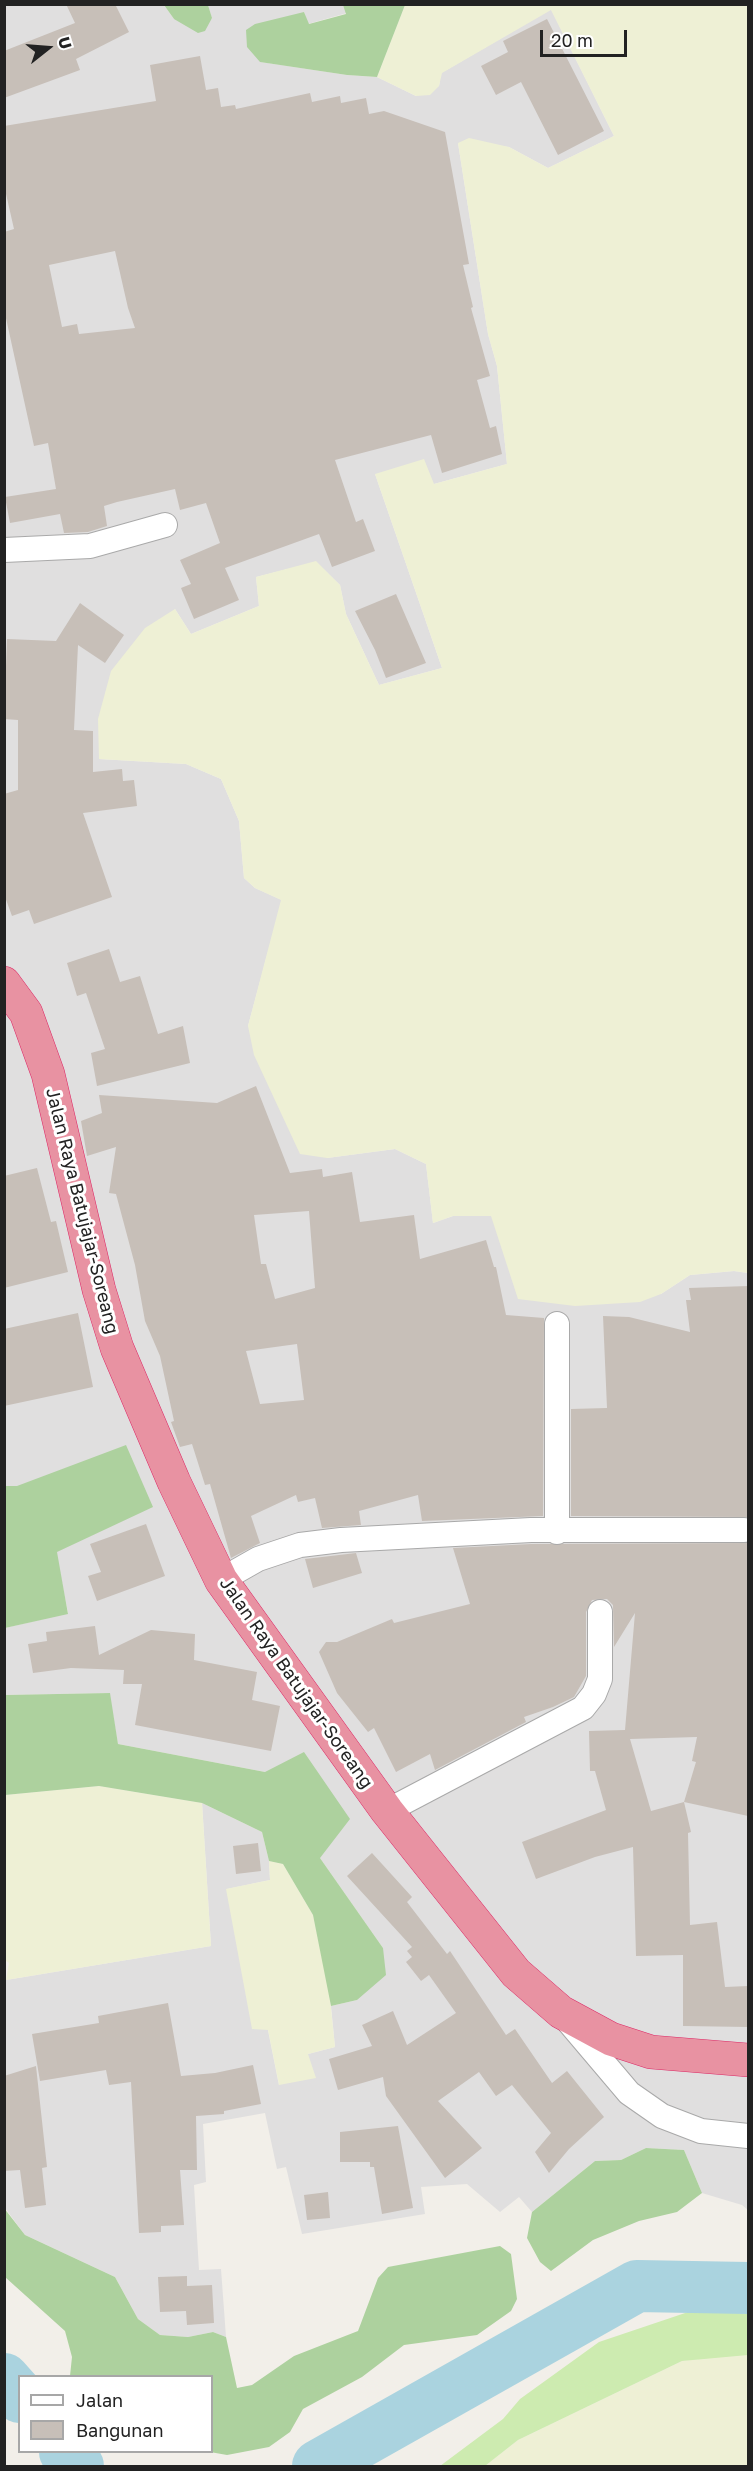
<!DOCTYPE html>
<style>
body{margin:0}
#map{position:relative;width:753px;height:2471px;overflow:hidden;background:#f2efe9;font-family:"Golos Text",sans-serif}
canvas{display:block}
.frame{position:absolute;inset:0;border:6px solid #222;pointer-events:none}
.legend{position:absolute;left:18px;top:2375px;width:195px;height:78px;box-sizing:border-box;background:#fff;border:2px solid #a7a7a7;margin:0;padding:8px 10px;list-style:none;font-size:18px;color:#222}
.legend li{display:flex;align-items:center;gap:12px;height:30px}
.legend b{width:30px;border:2px solid #a7a7a7}
.north{position:absolute;left:18px;top:18px;width:60px;height:60px;-webkit-text-stroke:4px #fff;paint-order:stroke;rotate:73deg;font-size:16px;font-weight:700;line-height:24px;text-align:center;color:#222}
.north::after{content:'';display:block;margin:auto;width:21px;height:27px;background:#222;clip-path:polygon(50% 0,100% 100%,50% 72%,0 100%)}
.scale{position:absolute;left:540px;top:30px;width:87px;height:27px;box-sizing:border-box;border:3px solid #222;border-top:0;padding-left:8px;font-size:18px;line-height:21px;white-space:nowrap;color:#222;-webkit-text-stroke:4px #fff;paint-order:stroke}
</style>
<div id="map">
<canvas width="753" height="2471"></canvas>
<div class="frame"></div>
<ul class="legend">
<li><b style="height:8px;background:#fff"></b>Jalan</li>
<li><b style="height:16px;background:#c7bfb8"></b>Bangunan</li>
</ul>
<div class="north">U</div>
<div class="scale">20 m</div>
</div>
<script>
const ctx = document.querySelector('canvas').getContext('2d');
ctx.lineJoin = 'round';
function paint(path, color) {
  ctx.fillStyle = color;
  ctx.fill(path, 'evenodd');
}
function poly(rows) {
  const path = new Path2D();
  for (const r of rows) {
    path.moveTo(r[0], r[1]);
    for (let i = 2; i < r.length; i += 2) path.lineTo(r[i], r[i + 1]);
  }
  return path;
}
function strokePath(path, color, width, dash) {
  ctx.strokeStyle = color;
  ctx.lineWidth = width;
  ctx.lineCap = dash ? 'butt' : 'round';
  ctx.setLineDash(dash || []);
  ctx.stroke(path);
}
function drawText(font, color, halo, rows, align = 'center') {
  ctx.font = font + ' "Golos Text",sans-serif';
  ctx.lineWidth = 6;
  ctx.setLineDash([]);
  ctx.textBaseline = 'middle';
  ctx.strokeStyle = halo;
  ctx.fillStyle = color;
  for (const [text, x, y, turn = 0] of rows) {
    ctx.save();
    ctx.translate(x, y);
    ctx.rotate((+turn || 0) * Math.PI / 180);
    ctx.textAlign = isNaN(turn) ? turn : align;
    if (halo) ctx.strokeText(text, 0, 0);
    ctx.fillText(text, 0, 0);
    ctx.restore();
  }
}
const residential = poly([
 [5,5,164,5,174,19,212,19,208,5,343,5,347,13,308,24,304,12,261,62,347,75,377,77,416,96,439,86,441,73,551,9,614,136,548,168,509,147,458,143,488,334,497,366,507,464,434,484,375,474,442,668,379,685,346,614,340,585,316,562,256,577,259,606,191,634,175,609,99,759,186,764,221,779,239,821,244,878,255,888,282,900,248,1026,327,1158,395,1149,426,1164,433,1223,453,1216,491,1216,661,1294,690,1275,734,1271,748,1273,748,2210,742,2205,702,2193,684,2150,646,2148,621,2160,595,2161,532,2212,519,2197,500,2212,467,2184,421,2187,425,2214,302,2234,286,2167,277,2169,265,2113,203,2124,206,2182,194,2185,199,2270,221,2269,226,2337,213,2332,188,2337,160,2335,138,2319,115,2277,25,2235,5,2208,6,1980,211,1946,202,1803,262,1832,269,1861,270,1880,227,1889,268,2030,279,2085,308,2054,335,2047,331,2006,357,2000,383,1948,320,1858,265,1772,118,1744,109,1693,5,1695,5,1628,68,1613,56,1552,16,1486,5,1486]
]);
const farmland = poly([
 [405,5,748,5,748,1273,734,1271,690,1275,661,1294,640,1302,575,1306,518,1299,491,1216,453,1216,433,1223,426,1164,395,1149,327,1158,300,1154,254,1055,248,1026,281,900,255,888,244,878,239,821,221,779,186,764,99,759,98,719,111,671,145,628,175,609,191,634,259,606,256,577,316,561,340,585,346,614,379,685,442,668,375,474,424,459,434,484,507,464,497,366,488,334,458,143,469,138,509,147,548,168,614,136,551,10,442,73,439,86,430,95,416,96,377,77],
 [99,1786,202,1803,211,1946,6,1980,9,1963,5,1960,5,1795],
 [269,1861,283,1864,313,1915,329,1990,335,2047,308,2054,316,2078,279,2085,268,2030,252,2029,226,1889,270,1880],
 [739,2354,748,2355,748,2466,485,2466,518,2440,682,2361]
]);
const grass = poly([
 [697,2309,748,2314,748,2355,682,2361,518,2440,485,2466,440,2466,503,2419,520,2399,599,2342]
]);
const forest = poly([
 [164,5,208,5,212,18,205,31,198,33,174,19],
 [343,5,405,5,377,77,347,75,260,62,247,47,246,30,255,24,304,12,309,24,346,14],
 [126,1445,153,1507,57,1552,68,1614,5,1628,5,1486,17,1486],
 [5,1691,5,1695,110,1693,118,1744,265,1772,304,1752,350,1819,320,1858,383,1948,386,1975,357,2000,331,2006,313,1915,283,1864,269,1861,262,1832,202,1803,99,1786,5,1795],
 [646,2148,684,2150,702,2193,677,2212,639,2221,593,2240,551,2271,540,2262,527,2238,532,2212,595,2161,621,2160],
 [4,2208,25,2235,115,2277,138,2319,160,2335,188,2337,213,2332,226,2337,237,2388,252,2385,294,2356,358,2331,378,2278,388,2267,500,2246,511,2254,517,2299,511,2311,477,2335,404,2345,362,2377,303,2409,290,2432,269,2447,227,2455,210,2452,212,2376,70,2376,72,2357,65,2331,5,2277]
]);
const river = poly([
 [4,2379,20,2397],
 [65,2452,78,2466],
 [318,2466,637,2286,748,2288]
]);
const building = poly([
 [66,4,115,4,129,32,76,59,80,70,4,98,4,51,75,23],
 [547,19,604,131,558,155,521,82,496,95,481,66,508,52,503,41],
 [200,56,206,90,218,88,221,107,235,105,236,109,310,93,312,102,340,96,341,103,366,98,369,114,384,111,445,132,469,264,463,265,473,307,471,308,490,376,477,380,490,428,496,426,502,454,442,473,431,435,335,460,356,522,363,519,375,551,332,567,319,534,225,568,239,600,194,619,181,588,191,584,180,560,220,543,206,503,180,510,175,489,117,502,104,506,107,526,88,532,64,533,60,514,10,523,5,497,56,489,48,443,34,446,4,309,4,232,14,229,4,185,4,126,156,101,150,65],
 [115,251,128,308,135,328,79,334,77,324,62,327,49,265],
 [396,594,426,663,386,678,375,650,355,611],
 [80,603,124,635,105,663,78,645,74,730,93,731,93,772,122,769,123,781,134,780,137,806,83,813,112,897,34,924,29,910,12,916,4,894,4,794,18,790,18,720,4,719,7,639,56,641],
 [109,949,120,982,140,976,158,1034,183,1026,190,1063,97,1086,91,1053,105,1049,86,993,77,996,67,963],
 [256,1086,290,1173,322,1169,323,1177,352,1172,360,1222,414,1215,420,1259,486,1240,494,1267,496,1267,506,1315,544,1318,543,1516,422,1521,418,1495,359,1511,361,1525,322,1528,315,1498,298,1502,296,1495,251,1516,260,1543,231,1558,210,1484,205,1485,192,1444,180,1447,171,1422,174,1421,160,1356,145,1321,135,1265,116,1194,109,1193,116,1147,87,1156,81,1121,102,1113,99,1095,217,1103],
 [309,1211,315,1288,275,1299,266,1264,261,1264,254,1215],
 [297,1344,304,1400,260,1404,246,1351],
 [37,1168,51,1222,56,1221,68,1272,4,1288,4,1176],
 [748,1286,748,1517,571,1516,571,1409,607,1408,603,1316,629,1317,690,1332,686,1300,691,1300,689,1288],
 [78,1313,93,1387,4,1406,4,1329],
 [146,1524,165,1576,97,1601,88,1576,101,1572,90,1544],
 [748,1543,748,1816,684,1802,696,1762,692,1761,697,1737,630,1739,651,1811,684,1802,691,1832,688,1833,690,1925,717,1922,725,1987,748,1986,748,2027,683,2026,683,1955,636,1956,633,1847,595,1857,536,1879,522,1842,606,1810,595,1771,590,1771,589,1731,625,1730,635,1613,614,1647,613,1605,607,1599,592,1600,586,1612,586,1676,574,1697,553,1707,524,1717,526,1722,435,1770,430,1754,396,1772,374,1728,368,1732,337,1693,319,1652,326,1642,337,1642,392,1619,394,1623,470,1604,453,1548,531,1544],
 [356,1553,362,1573,313,1588,305,1559],
 [95,1626,99,1655,151,1630,195,1634,194,1660,257,1672,252,1700,280,1706,271,1751,135,1725,142,1684,123,1684,124,1670,71,1668,33,1673,28,1644,47,1641,46,1632],
 [258,1843,261,1871,236,1874,233,1846],
 [372,1853,412,1897,407,1902,447,1954,450,1951,506,2035,515,2029,552,2083,567,2071,604,2117,569,2149,549,2173,535,2152,551,2133,512,2085,496,2096,479,2072,438,2101,482,2148,445,2178,386,2096,383,2077,338,2090,329,2059,372,2046,362,2025,393,2011,407,2045,456,2013,429,1975,421,1981,406,1962,412,1957,407,1951,412,1947,347,1876],
 [168,2003,181,2076,215,2073,253,2065,261,2104,224,2111,224,2114,196,2116,197,2170,180,2170,184,2225,161,2226,161,2232,139,2233,131,2082,109,2085,106,2070,40,2081,32,2034,99,2023,98,2016],
 [36,2066,47,2167,42,2168,46,2205,25,2208,20,2170,4,2171,4,2076],
 [398,2126,413,2208,382,2214,374,2167,370,2167,370,2162,340,2162,340,2132],
 [328,2192,330,2218,307,2220,304,2195],
 [187,2276,187,2286,212,2285,214,2323,187,2325,186,2311,160,2312,158,2277]
]);
const street = poly([
 [4,550,90,546,165,525],
 [557,1324,557,1532],
 [221,1580,258,1559,300,1545,341,1540,531,1530,744,1530],
 [387,1811,583,1708,594,1694,600,1679,600,1612],
 [568,2021,629,2093,662,2116,701,2131,748,2136]
]);
const highway = poly([
 [4,983,26,1013,48,1074,99,1290,117,1348,174,1482,221,1580,387,1811,516,1973,561,2012,611,2039,651,2052,748,2060]
]);
const streetNames = [
 ["Jalan Raya Batujajar-Soreang",82,1211,76],
 ["Jalan Raya Batujajar-Soreang",296,1683,55]
];
paint(residential, '#e0dfdf');
paint(farmland, '#eef0d5');
paint(grass, '#cdebb0');
paint(forest, '#add19e');
strokePath(river, '#aad3df', 52);
paint(building, '#c7bfb8');
strokePath(street, '#a9a9a9', 26);
strokePath(highway, '#dc2a67', 34);
strokePath(street, '#fff', 24);
strokePath(highway, '#e892a2', 33);
drawText('18px', '#222', '#fff', streetNames);
</script>
